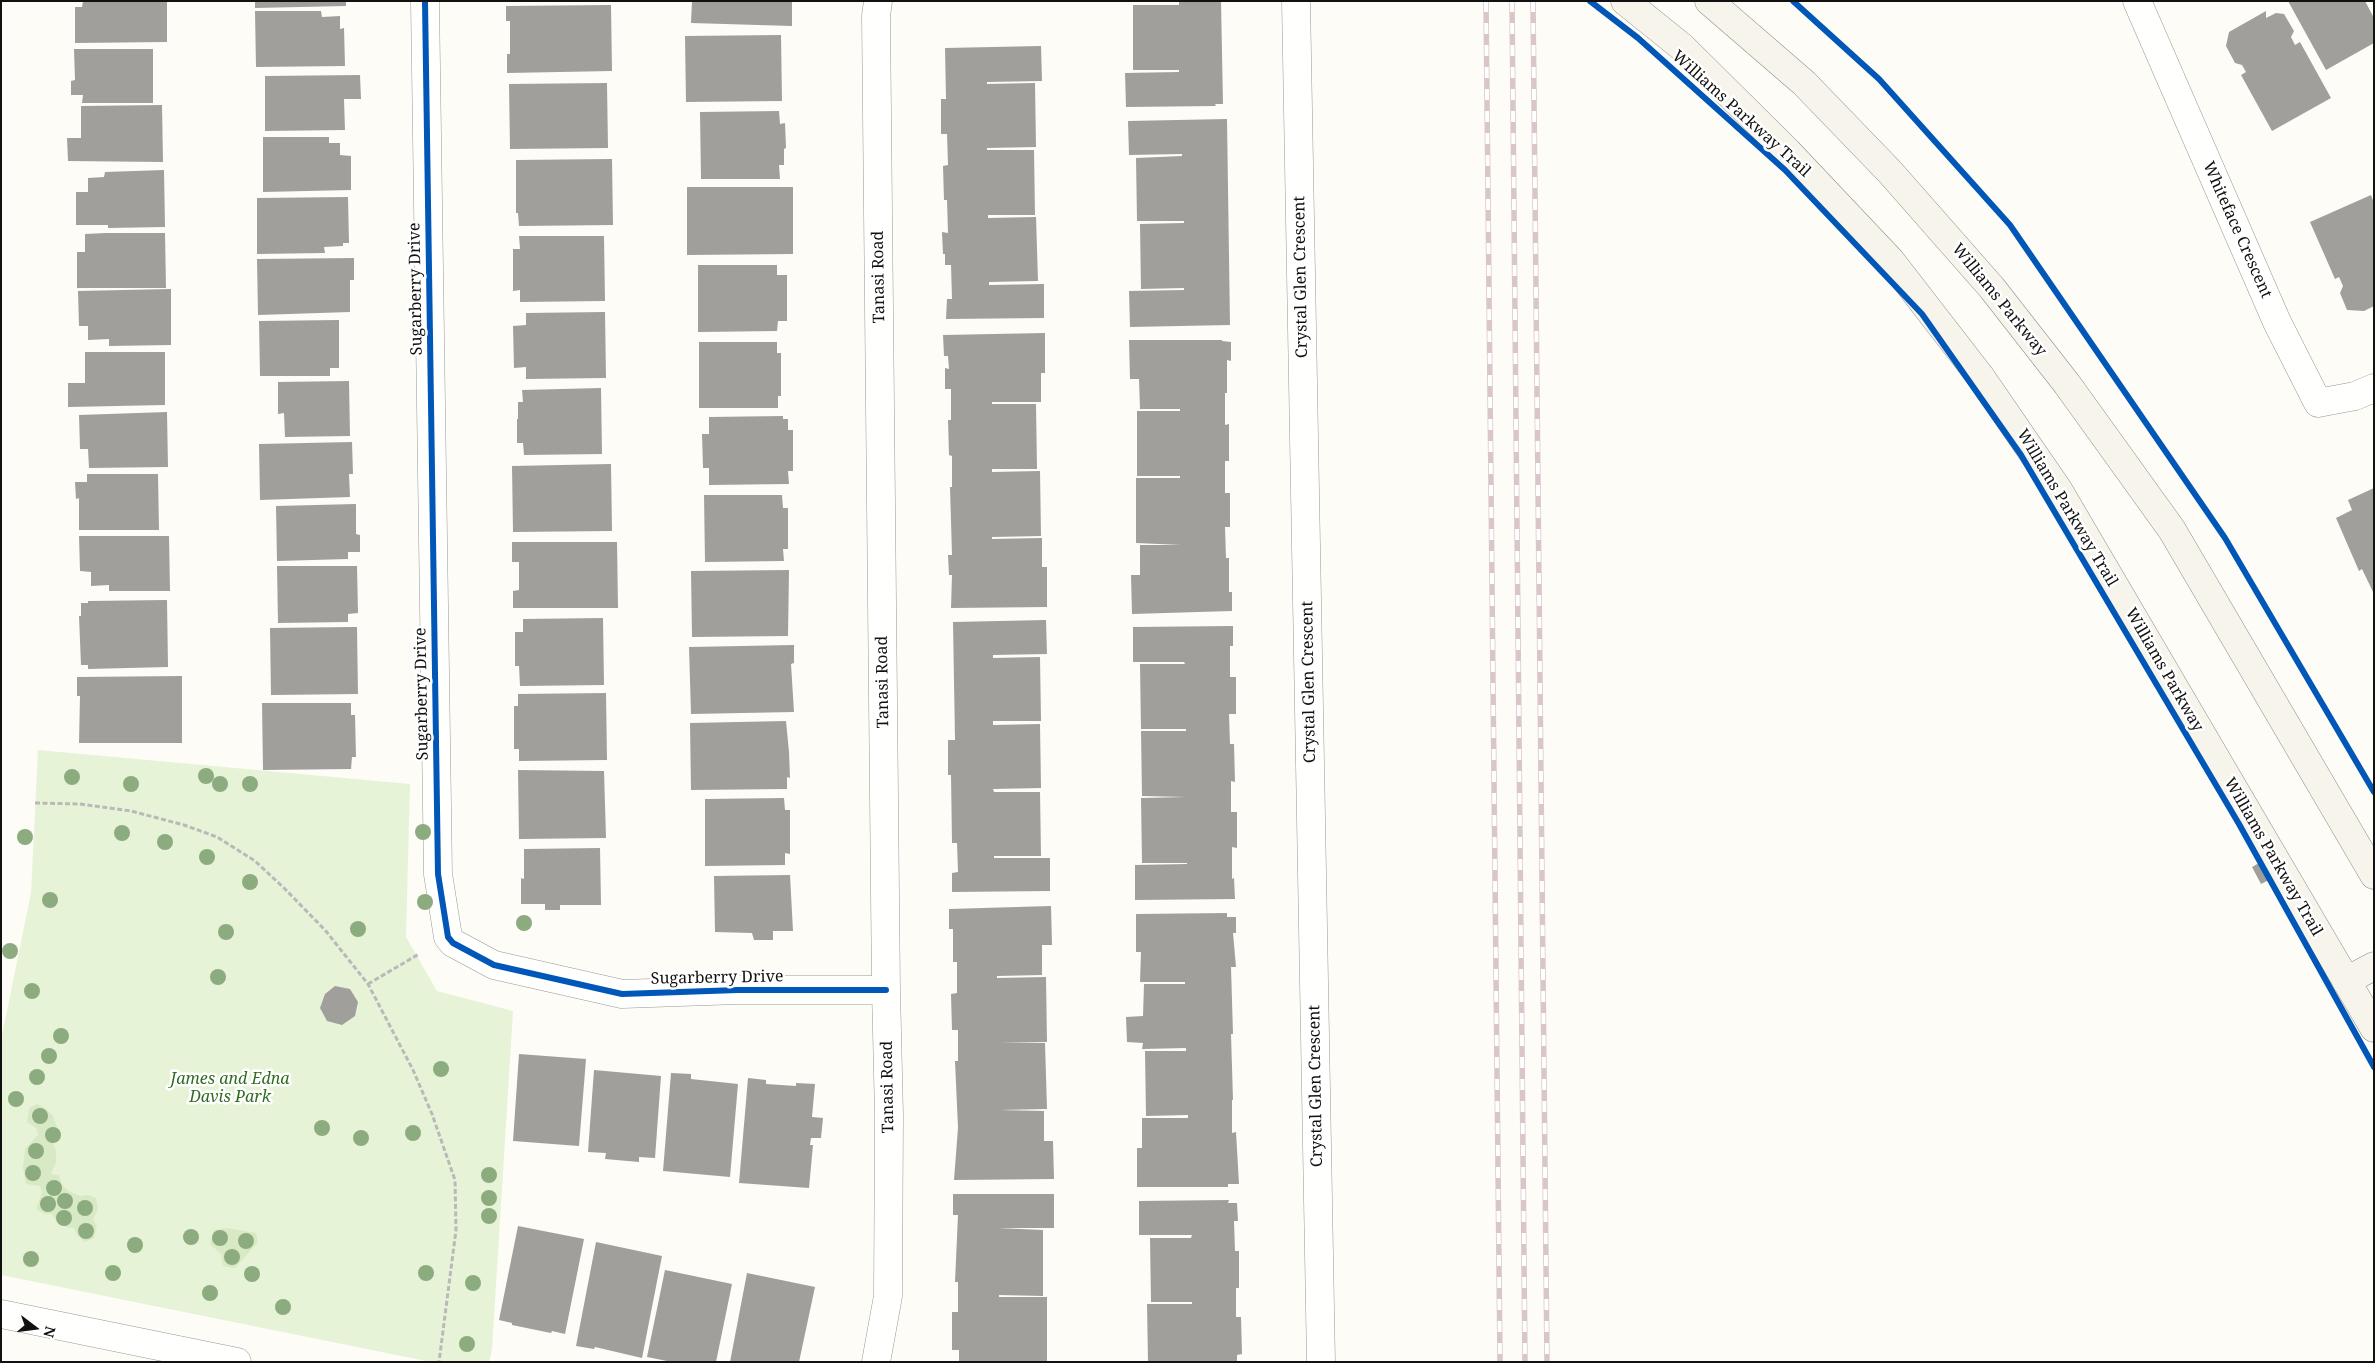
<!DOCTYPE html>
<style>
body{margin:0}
#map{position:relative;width:2375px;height:1363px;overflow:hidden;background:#fdfcf7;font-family:"Noto Serif",serif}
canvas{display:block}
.frame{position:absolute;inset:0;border:2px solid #111;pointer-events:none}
.north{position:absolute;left:10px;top:1303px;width:50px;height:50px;-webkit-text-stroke:4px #fff;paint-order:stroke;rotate:105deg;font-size:14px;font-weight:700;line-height:20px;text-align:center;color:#111}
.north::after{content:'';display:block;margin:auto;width:18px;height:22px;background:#111;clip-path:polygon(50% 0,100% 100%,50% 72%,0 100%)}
</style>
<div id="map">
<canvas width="2375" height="1363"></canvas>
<div class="frame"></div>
<div class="north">N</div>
</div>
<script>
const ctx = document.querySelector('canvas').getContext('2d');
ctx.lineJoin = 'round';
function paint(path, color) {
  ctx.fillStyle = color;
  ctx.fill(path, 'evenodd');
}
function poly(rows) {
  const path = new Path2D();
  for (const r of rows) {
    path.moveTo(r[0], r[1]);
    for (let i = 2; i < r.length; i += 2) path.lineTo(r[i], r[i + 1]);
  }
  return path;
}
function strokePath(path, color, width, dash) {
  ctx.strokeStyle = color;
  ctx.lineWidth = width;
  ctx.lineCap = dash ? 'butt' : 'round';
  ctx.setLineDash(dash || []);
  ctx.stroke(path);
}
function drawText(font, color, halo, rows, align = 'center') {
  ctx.font = font + ' "Noto Serif",serif';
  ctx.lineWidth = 5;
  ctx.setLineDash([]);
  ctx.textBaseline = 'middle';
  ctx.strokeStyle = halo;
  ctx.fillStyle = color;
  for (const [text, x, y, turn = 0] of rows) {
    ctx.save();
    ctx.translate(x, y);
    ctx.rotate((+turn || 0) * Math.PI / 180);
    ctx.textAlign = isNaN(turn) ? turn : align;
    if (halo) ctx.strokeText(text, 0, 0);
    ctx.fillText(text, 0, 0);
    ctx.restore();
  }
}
const green = poly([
 [38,750,410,784,406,937,437,991,513,1011,492,1350,489,1362,431,1362,1,1275,1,1040,31,893]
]);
const forest = poly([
 [37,1104,45,1108,53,1116,60,1136,53,1144,56,1150,56,1162,51,1174,59,1175,62,1185,69,1191,80,1196,89,1195,96,1198,98,1208,93,1220,97,1226,94,1238,85,1242,77,1235,74,1228,66,1227,58,1223,52,1214,45,1214,36,1209,42,1192,40,1186,26,1184,23,1168,25,1149,38,1135,37,1129,27,1122,29,1108],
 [227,1228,256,1233,258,1242,235,1268,223,1266,221,1254,210,1244,214,1230]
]);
const building = poly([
 [83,1,167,1,167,42,75,43,75,7,82,7],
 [255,1,346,1,346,6,255,8],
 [692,1,792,1,792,26,691,23],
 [1179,1,1221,1,1223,104,1215,104,1216,106,1126,107,1125,73,1179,72,1179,70,1133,70,1133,5,1179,5],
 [2288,1,2365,1,2374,18,2374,43,2326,70],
 [611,5,612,71,507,73,507,54,510,54,510,21,506,21,506,6],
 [255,11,321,11,322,17,340,16,340,29,344,28,345,66,256,67],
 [2266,11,2266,18,2276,13,2284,14,2294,31,2291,37,2295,45,2300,42,2331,98,2272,131,2241,75,2246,72,2242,65,2235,63,2226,46,2229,32],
 [781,35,782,101,686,102,685,36],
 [1041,46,1042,81,987,82,987,84,1035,83,1036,147,987,148,987,150,1034,150,1035,215,988,215,988,218,1036,217,1038,281,989,282,989,285,1044,284,1044,318,946,319,947,299,952,299,951,265,945,265,945,254,943,254,942,232,948,233,947,200,944,200,943,166,948,165,947,134,941,134,941,99,946,99,945,48],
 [74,49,153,49,153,103,82,103,83,95,71,95,71,81,75,80],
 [360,75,361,99,344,99,345,130,265,131,265,76],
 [607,83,608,148,510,149,509,84],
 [162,105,163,162,68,161,67,138,81,138,81,106],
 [779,111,780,124,785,123,786,148,784,149,784,165,779,165,780,179,701,179,700,112],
 [1227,119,1230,325,1130,327,1129,291,1184,290,1184,288,1141,289,1140,224,1184,223,1184,221,1137,221,1136,158,1182,156,1182,154,1129,155,1128,121],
 [263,137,329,137,329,143,340,143,340,155,351,156,351,190,263,192],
 [612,159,613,225,519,226,518,213,516,213,516,160],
 [164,170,165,227,108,228,108,225,76,225,76,192,88,192,88,178,104,177,105,172],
 [687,187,793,187,793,254,687,255],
 [2371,195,2374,203,2374,306,2364,311,2347,310,2340,293,2343,286,2339,277,2335,279,2310,222],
 [348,197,349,243,343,243,343,246,324,247,325,253,257,254,257,198],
 [106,233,165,233,166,288,77,288,77,252,85,252,85,234],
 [519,236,604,236,605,301,520,302,520,290,513,291,513,249,520,249],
 [354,258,354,280,350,280,350,312,258,315,257,259],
 [698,265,777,265,777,275,787,275,787,321,778,321,777,331,698,332],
 [171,289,171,345,109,346,109,339,88,340,88,326,79,326,78,291],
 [605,312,606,378,526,379,526,367,514,368,513,326,526,325,526,313],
 [339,320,339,368,330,368,330,376,260,376,259,321],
 [1045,333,1045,373,1041,373,1041,402,992,402,992,404,1036,404,1037,469,992,469,992,472,1040,471,1041,536,992,537,992,539,1042,538,1042,567,1047,567,1047,607,951,608,952,575,949,575,948,555,952,555,950,487,952,487,952,456,949,455,948,420,951,420,951,389,945,389,945,368,949,369,948,356,944,356,943,335],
 [1129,340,1222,340,1222,341,1231,342,1231,361,1227,360,1227,393,1225,393,1225,425,1229,424,1229,461,1225,461,1225,493,1230,493,1230,527,1225,527,1226,558,1229,558,1229,592,1232,592,1232,611,1132,614,1131,575,1140,575,1140,545,1181,545,1136,543,1136,478,1180,478,1180,476,1137,476,1137,411,1180,411,1180,409,1140,409,1139,379,1130,379],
 [699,342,777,342,777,353,781,353,781,396,778,396,778,408,699,408],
 [85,352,165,352,165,405,68,407,68,383,85,383],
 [349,381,350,436,285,437,284,413,278,414,278,382],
 [601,388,602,454,524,455,523,443,517,443,517,419,518,419,518,402,523,402,522,390],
 [167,412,168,467,89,468,88,449,80,449,79,415],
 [783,416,783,419,788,419,788,430,793,430,793,471,788,471,789,484,709,485,709,468,703,468,702,434,709,434,709,417],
 [352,442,353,474,349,474,350,497,260,500,259,444],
 [611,464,612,531,513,532,512,466],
 [87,474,158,474,159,530,79,530,79,498,76,499,75,482,87,482],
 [2374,488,2374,594,2362,569,2359,571,2336,518,2352,510,2348,500],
 [704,495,782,495,783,508,788,508,788,549,783,549,784,561,705,562],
 [356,504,356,534,360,535,360,552,348,552,348,559,277,561,276,506],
 [79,536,169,536,170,591,109,591,109,585,91,586,91,572,80,571],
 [512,542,617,542,618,608,513,608,513,591,519,590,519,562,512,562],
 [277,566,357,566,358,613,348,614,348,622,278,623],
 [789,570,788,636,692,637,691,571],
 [167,600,168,667,88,669,88,665,81,665,79,616,81,616,81,603,88,603,88,601],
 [603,618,604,685,520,686,519,666,515,666,515,632,523,632,523,619],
 [1046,620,1047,654,993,655,993,658,1040,657,1041,721,993,721,993,725,1040,724,1041,788,993,789,994,792,1040,792,1041,856,994,856,994,858,1050,858,1050,891,952,892,952,873,958,872,957,843,952,843,951,775,948,775,948,740,955,740,953,622],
 [1233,626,1233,646,1230,646,1230,677,1236,677,1236,714,1229,714,1230,744,1234,744,1235,782,1231,781,1231,812,1237,812,1237,848,1232,847,1232,879,1234,878,1235,899,1135,900,1135,865,1187,864,1187,863,1142,863,1141,798,1186,797,1142,796,1141,731,1186,731,1186,729,1141,729,1140,664,1185,664,1184,662,1133,662,1133,627],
 [350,627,357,627,358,694,271,695,270,628],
 [794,645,794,663,791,664,794,712,691,714,689,647],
 [182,676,182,743,79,743,80,696,77,696,77,677],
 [606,693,607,760,519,761,519,749,514,749,514,706,518,706,518,694],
 [262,703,351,703,351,715,355,715,356,757,352,757,351,769,263,770],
 [786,721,789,752,790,778,787,777,787,789,691,790,690,723],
 [518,770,604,771,606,838,519,839],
 [784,798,785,810,790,810,790,854,785,853,785,865,705,866,705,799],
 [600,848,601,905,560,905,560,910,545,910,545,904,521,904,521,878,524,879,524,849],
 [2259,863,2269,880,2261,884,2252,867],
 [790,875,793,931,773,931,773,940,754,940,752,933,715,932,714,876],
 [1051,906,1052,945,1042,945,1042,975,997,976,997,978,1046,977,1047,1042,999,1043,1045,1043,1047,1109,999,1110,1044,1111,1044,1141,1053,1141,1054,1179,954,1180,958,1128,955,1061,958,1061,958,1030,952,1030,951,994,957,993,957,962,953,962,953,929,949,929,949,909],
 [1227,913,1227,917,1236,917,1236,933,1233,933,1236,967,1231,967,1233,1034,1231,1034,1233,1100,1232,1100,1232,1133,1236,1132,1239,1184,1228,1184,1228,1187,1137,1187,1137,1148,1142,1148,1142,1118,1188,1118,1188,1115,1146,1116,1145,1051,1186,1051,1186,1048,1142,1049,1143,1043,1127,1042,1126,1017,1143,1016,1144,984,1185,984,1185,982,1140,982,1141,952,1136,952,1136,914],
 [335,986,350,989,358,1002,355,1016,342,1025,327,1021,320,1008,325,994],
 [519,1054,586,1059,579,1146,513,1141],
 [594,1070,661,1076,655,1158,639,1157,639,1162,605,1159,606,1153,588,1152],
 [671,1073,691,1074,691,1079,738,1084,730,1177,663,1171],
 [748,1078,766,1080,766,1084,796,1086,796,1083,815,1084,812,1117,823,1118,821,1138,811,1138,810,1145,813,1145,809,1188,739,1183],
 [953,1194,1054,1194,1054,1228,998,1228,1043,1230,1043,1296,999,1295,999,1297,1047,1297,1047,1362,959,1362,959,1350,952,1350,952,1312,958,1312,958,1282,955,1282,958,1215,953,1215],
 [1229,1200,1228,1203,1237,1203,1238,1221,1234,1221,1235,1251,1239,1251,1239,1288,1236,1288,1236,1317,1241,1317,1242,1354,1237,1355,1237,1362,1148,1362,1147,1304,1192,1304,1192,1302,1151,1302,1150,1238,1191,1238,1192,1235,1139,1235,1139,1201],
 [518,1226,584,1239,565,1334,552,1331,551,1333,512,1325,512,1323,499,1320],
 [596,1242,662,1256,642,1358,595,1347,594,1349,576,1346],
 [665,1270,732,1284,716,1362,672,1362,647,1357],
 [747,1273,815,1287,799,1362,730,1362]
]);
const path = poly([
 [35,803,80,804,131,811,184,825,217,837,255,861,284,888,325,930,368,984,413,1070,432,1114,455,1180,456,1230,439,1362],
 [368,984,419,954]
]);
const street = poly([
 [425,1,438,874,448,937,453,943,494,965,622,994,738,990,886,990],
 [1296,1,1321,1362],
 [2137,1,2277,322,2318,403,2355,396,2374,388],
 [1,1314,237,1362],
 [876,1362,888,1296,889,1115,886,990,876,16,878,1]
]);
const secondary = poly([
 [1625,1,1682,47,1788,152,1891,261,1980,376,2059,491,2374,1028],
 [1709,1,1804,83,1890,172,1992,288,2067,384,2172,530,2374,875],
 [2346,981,2374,966]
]);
const rail = poly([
 [1486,1,1500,1362],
 [1512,1,1525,1362],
 [1533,1,1547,1362]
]);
const cycleway = poly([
 [425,1,438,874,448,937,453,943,494,965,622,994,738,990,886,990],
 [1590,1,1638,38,1785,170,1922,314,2021,455,2239,824,2374,1067],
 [1793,1,1879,79,2010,225,2225,538,2374,792]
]);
const trees = [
 [206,776],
 [72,777],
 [131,784],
 [220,784],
 [250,784],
 [423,832],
 [122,833],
 [25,837],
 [165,842],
 [207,857],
 [250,882],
 [50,900],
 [425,902],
 [524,923],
 [358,929],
 [226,932],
 [10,951],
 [218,977],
 [32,991],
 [61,1036],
 [49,1056],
 [441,1069],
 [37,1077],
 [16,1099],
 [40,1116],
 [322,1128],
 [413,1133],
 [53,1135],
 [361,1138],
 [36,1151],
 [33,1173],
 [489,1175],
 [54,1188],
 [489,1198],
 [65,1201],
 [48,1204],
 [85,1208],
 [489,1216],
 [64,1218],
 [86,1231],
 [191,1237],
 [220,1238],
 [246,1241],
 [135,1245],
 [232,1257],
 [31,1259],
 [113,1273],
 [426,1273],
 [252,1274],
 [473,1283],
 [210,1293],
 [283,1307],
 [467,1344]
];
const streetNames = [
 ["Williams Parkway Trail",1741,114,42],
 ["Whiteface Crescent",2237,230,66],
 ["Tanasi Road",879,277,-91],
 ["Crystal Glen Crescent",1301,277,-91],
 ["Sugarberry Drive",416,289,-91],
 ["Williams Parkway",1999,300,51],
 ["Williams Parkway Trail",2067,508,59],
 ["Williams Parkway",2164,670,60],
 ["Tanasi Road",883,682,-91],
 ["Crystal Glen Crescent",1309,682,-91],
 ["Sugarberry Drive",422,694,-91],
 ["Williams Parkway Trail",2273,857,60],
 ["Sugarberry Drive",717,978,-1],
 ["Crystal Glen Crescent",1316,1086,-91],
 ["Tanasi Road",888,1087,-91]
];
const parkNames = [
 ["James and Edna",230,1079],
 ["Davis Park",230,1097]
];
paint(green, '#e7f3d7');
paint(forest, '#d8eac5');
paint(building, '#a19f9c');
strokePath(street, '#979795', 29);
strokePath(secondary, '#8e8d8b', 29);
strokePath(path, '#b9b9b8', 3, [5, 2.5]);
strokePath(street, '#fffffe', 28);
strokePath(secondary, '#f6f4eb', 28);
strokePath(rail, '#d9c6c7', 5.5);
strokePath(rail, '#fff', 4, [11]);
strokePath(cycleway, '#0057b8', 6);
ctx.fillStyle = '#8cac80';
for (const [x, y] of trees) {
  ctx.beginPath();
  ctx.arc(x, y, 8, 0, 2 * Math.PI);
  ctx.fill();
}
drawText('16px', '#111', '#fff', streetNames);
drawText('italic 16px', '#2f6b1f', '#fff', parkNames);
</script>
